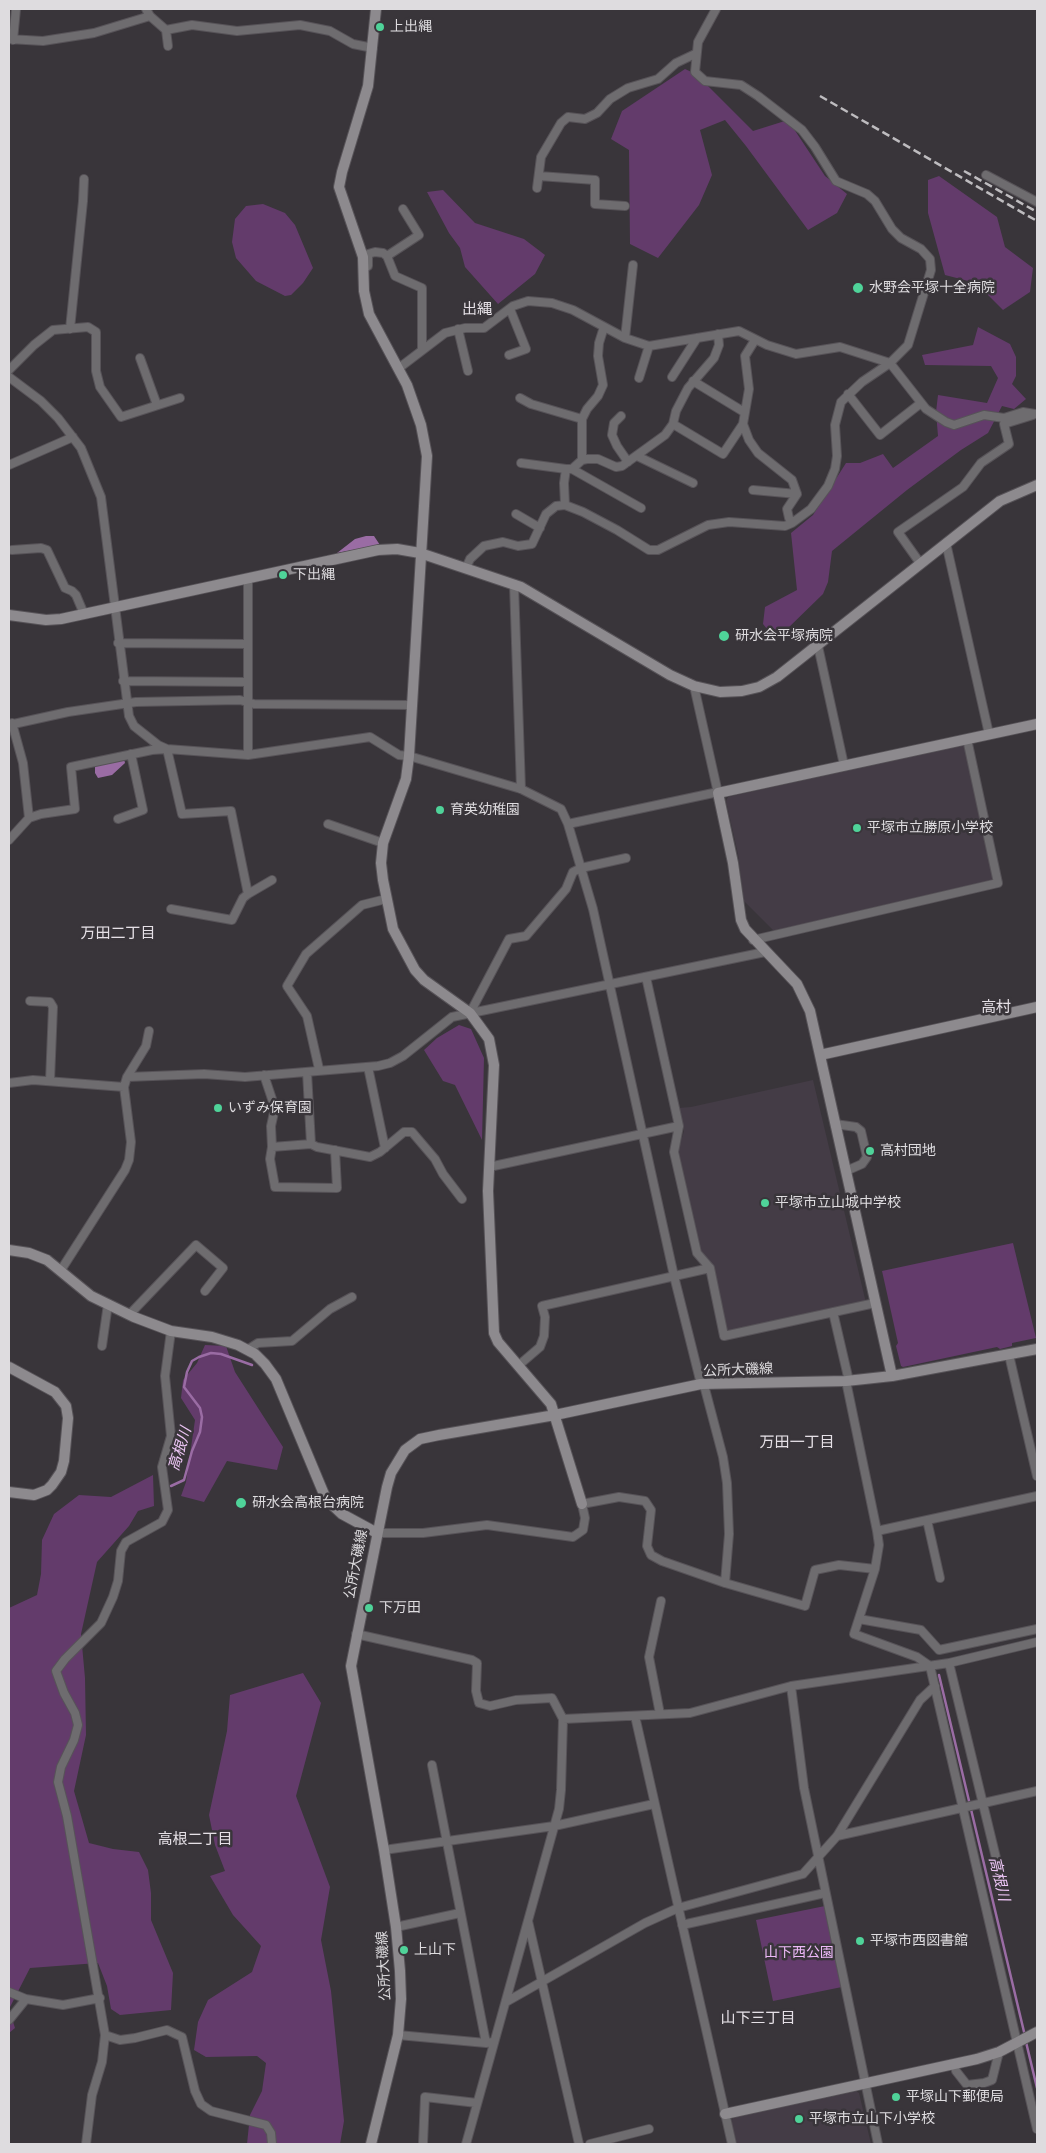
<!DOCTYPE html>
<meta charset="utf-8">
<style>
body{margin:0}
#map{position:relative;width:1046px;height:2153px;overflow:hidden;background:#39353a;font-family:Inter,sans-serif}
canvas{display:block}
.frame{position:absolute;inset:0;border:10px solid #dedcdf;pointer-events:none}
</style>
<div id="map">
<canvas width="1046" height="2153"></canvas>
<div class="frame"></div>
</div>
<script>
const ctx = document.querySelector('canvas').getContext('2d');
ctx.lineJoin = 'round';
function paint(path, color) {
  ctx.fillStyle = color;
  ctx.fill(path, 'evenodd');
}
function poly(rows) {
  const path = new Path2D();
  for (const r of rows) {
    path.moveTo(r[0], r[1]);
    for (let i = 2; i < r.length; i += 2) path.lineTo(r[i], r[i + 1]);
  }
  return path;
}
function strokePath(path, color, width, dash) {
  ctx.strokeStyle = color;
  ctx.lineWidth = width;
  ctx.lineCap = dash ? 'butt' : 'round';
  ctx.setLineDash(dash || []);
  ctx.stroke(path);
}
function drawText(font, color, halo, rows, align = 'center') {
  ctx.font = font + ' Inter,"Noto Sans JP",sans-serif';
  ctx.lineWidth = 5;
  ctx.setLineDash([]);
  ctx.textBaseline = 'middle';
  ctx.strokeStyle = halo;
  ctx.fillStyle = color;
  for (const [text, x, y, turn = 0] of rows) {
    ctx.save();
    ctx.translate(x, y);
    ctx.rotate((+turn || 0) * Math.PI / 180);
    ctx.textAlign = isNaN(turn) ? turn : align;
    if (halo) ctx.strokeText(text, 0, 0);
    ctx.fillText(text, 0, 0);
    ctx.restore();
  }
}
const built = poly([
 [962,745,965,747,994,880,992,883,775,932,744,901,738,854,726,801,728,797],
 [813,1080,866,1303,730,1332,726,1329,711,1263,700,1252,677,1154,684,1131,678,1108,691,1107],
 [856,2091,859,2093,871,2144,737,2144,731,2121,735,2116]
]);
const green = poly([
 [685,69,696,74,753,131,788,120,825,176,847,194,837,213,808,230,746,146,725,120,700,130,712,175,699,205,658,258,630,244,629,150,611,139,622,111],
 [939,176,997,217,1005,247,1033,268,1030,292,1003,310,976,283,945,275,928,213,928,180],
 [443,190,475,223,524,239,545,255,535,274,498,304,465,267,460,248,449,233,427,192],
 [263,204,285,213,295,225,313,268,303,283,291,295,285,296,256,281,236,258,232,242,235,219,246,206],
 [978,327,1010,344,1016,357,1016,376,1012,384,1026,399,1014,409,1002,406,988,433,961,450,907,490,832,551,828,582,823,594,785,631,767,629,763,624,765,607,797,590,791,533,813,515,846,463,860,463,883,454,893,468,938,436,936,412,938,395,987,403,998,378,991,366,925,365,922,355,973,345],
 [459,1025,471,1029,484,1058,482,1140,455,1085,443,1081,424,1050,437,1038],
 [1013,1243,1036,1338,1012,1343,1012,1346,1000,1349,997,1347,903,1367,901,1366,896,1346,898,1343,882,1271],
 [205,1345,226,1346,235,1372,283,1447,277,1470,227,1461,204,1502,181,1496,186,1482,195,1420,181,1398,183,1380,197,1363],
 [153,1475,154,1506,138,1511,129,1526,97,1562,81,1634,85,1678,86,1735,74,1791,89,1843,113,1849,139,1852,148,1870,151,1893,151,1920,173,1973,171,2010,120,2015,111,2009,107,1986,98,1963,30,1968,9,2009,15,2028,9,2033,9,1608,37,1595,41,1574,42,1540,54,1514,79,1495,111,1497],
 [303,1673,321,1703,296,1796,330,1887,321,1940,331,1991,344,2121,340,2144,247,2144,250,2115,262,2091,266,2063,257,2056,206,2057,194,2050,198,2022,208,2000,252,1972,261,1946,233,1915,210,1876,225,1871,215,1845,209,1815,227,1731,230,1695],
 [825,1906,842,1987,773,2001,756,1920]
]);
const water = poly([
 [366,536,374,536,380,545,337,553,355,539],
 [124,759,125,763,112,775,98,778,95,773,95,766,97,765]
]);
const stream = poly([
 [171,1486,184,1480,192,1451,200,1432,202,1417,200,1408,184,1387,187,1372,192,1361,199,1357,211,1353,221,1354,252,1365],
 [939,1675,1025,2036],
 [1026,2042,1037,2088]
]);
const street = poly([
 [146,9,150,16,166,30,168,46],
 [166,30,192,25,237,31,300,25,330,31,353,44,373,48],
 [9,39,43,41,94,33,150,16],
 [13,40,16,9],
 [986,175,1037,202],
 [539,176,595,180,595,204,625,206],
 [537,188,541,157,561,123,568,117,585,119,597,113,610,99,628,88,658,79,676,63,695,54],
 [387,256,419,235,403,209],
 [366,267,368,266,368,254,375,252,383,253,387,256,395,276,422,288,422,349],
 [70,329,83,201,84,179],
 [458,329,468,371],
 [625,338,633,265],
 [509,355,526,349,510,309],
 [140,358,157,405],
 [399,368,445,333,465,328,484,328,513,306,528,301,552,303,573,310,625,338,649,346,739,331,767,345,796,354,840,347,890,363,926,409,946,422,954,425,984,415,1004,418,1023,412,1035,414],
 [9,370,34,345,53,330,88,327,96,332,96,371,100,387,121,417,180,398],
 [9,377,41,401,58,418,81,448,101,497,129,716,134,726,158,745,167,749,248,755,370,737,399,755,409,756,521,789,561,809,568,824,593,909,674,1276,701,1384],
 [672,377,697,338],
 [639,378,649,346],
 [693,381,744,412],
 [848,394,880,435,921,403],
 [520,398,531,404,582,419],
 [621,416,614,423,612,435,617,446,628,462],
 [673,424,723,454,743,424,749,389,745,356,755,340],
 [743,424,749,440,758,453,792,480,797,494,787,509,789,518,792,523],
 [637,456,693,483],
 [582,460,582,419,587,409,598,396,603,385,598,356,599,343,604,327],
 [521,463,566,469],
 [9,465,73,437],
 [572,469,641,508],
 [753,490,797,494],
 [565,505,564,483,566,469,572,469,582,460,587,459,598,459,616,467,622,466,665,435,673,424,676,411,688,388,714,358,719,345,718,334],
 [516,514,540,528],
 [946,543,989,734],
 [12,550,41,548,47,550,65,588,72,591,76,595,84,614],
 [920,563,898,532,963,487,981,463,1009,444,1004,424,1033,415],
 [466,568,470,559,484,546,503,542,518,546,532,544,546,514,556,506,565,505,583,512,617,530,649,550,658,550,708,525,729,522,785,526,792,523,811,509,828,486,835,469,837,456,835,425,841,402,862,382,890,363,908,345,931,270,930,259,921,249,901,238,892,229,875,201,867,194,836,181,815,147,802,130,758,96,741,85,705,81,695,72,698,42,716,9],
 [514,584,521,789],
 [118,643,247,644],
 [818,646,844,765],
 [123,681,248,682],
 [694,686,718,793],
 [12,723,23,763,29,818],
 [9,725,68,712,136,702,240,700,254,704,412,705],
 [248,755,248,578],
 [118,819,143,810,131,754],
 [328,824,383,843],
 [568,824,718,792],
 [9,840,29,818,41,814,75,809,71,767,152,750,167,749,182,814,231,811,248,894,243,898,232,920,171,909],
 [248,894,272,880],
 [753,940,998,883,967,739],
 [646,977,679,1126,674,1152,697,1253,710,1268,724,1336,875,1303],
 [30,1001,50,1002,53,1007,50,1081],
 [470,1013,509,939,526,936,566,889,573,872,581,868,626,858],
 [368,1067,385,1148],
 [319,1069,307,1016,287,986,306,954,362,905,386,899],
 [307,1072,311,1144],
 [264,1075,275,1108,271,1126,272,1147,311,1144,317,1147,370,1157,380,1152,404,1132,412,1132,435,1159,443,1174,462,1199],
 [127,1077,146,1046,149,1031],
 [9,1083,33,1080,124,1087],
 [835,1124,856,1127,861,1131,867,1157,862,1164,846,1171],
 [272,1147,270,1159,275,1187,337,1188,335,1150],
 [489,1167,679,1126],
 [61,1270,125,1170,129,1160,131,1142,124,1087,127,1077,204,1074,245,1077,378,1066,390,1063,403,1056,452,1017,765,952],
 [833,1312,849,1381],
 [129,1315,196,1245,223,1268,205,1291],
 [171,1331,165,1376,171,1436,162,1467,168,1510,162,1522,126,1542,121,1551,118,1581,113,1597,101,1623,65,1659,56,1671,64,1693,75,1713,78,1725,74,1740,61,1767,58,1782,67,1816,105,2035,120,2040,135,2038,167,2030,182,2037,195,2091,201,2104,211,2111,266,2125,271,2133,272,2144],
 [102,1346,108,1304],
 [247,1350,258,1343,292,1341,330,1309,352,1297],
 [1009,1355,1037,1476],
 [519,1365,540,1347,544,1336,545,1317,542,1306,710,1268],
 [846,1381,877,1531,1037,1496],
 [704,1385,723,1457,727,1483,729,1534,725,1583],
 [927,1520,940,1578],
 [877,1531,879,1545,875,1569,854,1634,917,1657,930,1666,1037,2129],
 [377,1533,423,1533,487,1525,573,1537,583,1530,585,1518,582,1504,619,1497,645,1501,651,1510,647,1546,651,1555,662,1561,725,1583,805,1606,815,1570,839,1565,875,1569],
 [859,1619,921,1630,939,1650,1037,1629],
 [356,1634,472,1660,477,1663,476,1691,479,1703,490,1706,516,1700,552,1698,563,1719,561,1790,559,1809,466,2144],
 [949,1663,997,1862],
 [791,1686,804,1788,878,2144],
 [660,1714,649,1657,661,1601],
 [635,1716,732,2144],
 [563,1719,690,1713,791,1686,949,1663,1037,1642],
 [432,1765,486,2043,493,2042],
 [837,1836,1037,1791],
 [384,1850,554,1826,654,1804],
 [528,1921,579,2144],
 [682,1925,825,1893],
 [396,1927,460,1913],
 [9,1992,26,1999],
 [506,2002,645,1923,678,1908,803,1874,837,1836,920,1700,935,1686],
 [9,2020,26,1999,63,2005,100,1998],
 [398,2035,486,2043],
 [954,2064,956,2071,967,2085,984,2083,992,2080,999,2052],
 [86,2144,92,2095,102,2062,105,2035],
 [423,2144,425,2097,477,2103],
 [590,2144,649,2129]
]);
const secondary = poly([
 [376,9,368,86,342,172,339,187,363,257,364,291,369,314,407,385,421,425,427,456,409,756,406,779,383,843,381,863,383,880,393,929,415,970,424,980,470,1013,489,1039,494,1065,488,1191,494,1333,498,1342,551,1404,582,1504],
 [9,615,46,620,61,619,378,550,397,549,420,553,521,587,670,675,694,686,720,692,742,691,759,687,777,677,1000,501,1037,485],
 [820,1055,1037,1007],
 [9,1250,29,1253,47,1260,91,1296,134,1317,171,1331,212,1337,238,1345,255,1354,265,1364,276,1379,326,1499,342,1514,377,1533],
 [9,1367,55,1392,66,1406,68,1418,64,1461,61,1472,52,1485,47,1490,34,1495,9,1492],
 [892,1376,810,1011,797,984,745,929,741,920,733,863,718,793,1037,724],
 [725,2114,977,2059,999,2052,1037,2032],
 [371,2144,398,2035,401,1999,400,1971,396,1927,384,1850,351,1666,387,1487,391,1473,405,1450,420,1439,439,1435,555,1415,701,1384,846,1381,892,1376,1037,1349]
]);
const rail = poly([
 [820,96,1037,221],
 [964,171,1037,212]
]);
const markers = [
 [380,27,5,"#4fd399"],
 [858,288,6,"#4fd399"],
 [283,575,5,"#4fd399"],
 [724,636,6,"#4fd399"],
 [440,810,5,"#4fd399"],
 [857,828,5,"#4fd399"],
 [218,1108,5,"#4fd399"],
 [870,1151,5,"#4fd399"],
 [765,1203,5,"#4fd399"],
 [241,1503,6,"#4fd399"],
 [369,1608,5,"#4fd399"],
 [860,1941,5,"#4fd399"],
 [404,1950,5,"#4fd399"],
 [896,2097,5,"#4fd399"],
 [799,2119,5,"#4fd399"]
];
const poiNames = [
 ["上出縄",390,27],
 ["水野会平塚十全病院",869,288],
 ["下出縄",293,575],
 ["研水会平塚病院",735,636],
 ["育英幼稚園",450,810],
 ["平塚市立勝原小学校",867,828],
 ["いずみ保育園",228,1108],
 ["高村団地",880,1151],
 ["平塚市立山城中学校",775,1203],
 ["研水会高根台病院",252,1503],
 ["下万田",379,1608],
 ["平塚市西図書館",870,1941],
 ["上山下",414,1950],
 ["平塚山下郵便局",906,2097],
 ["平塚市立山下小学校",809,2119]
];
const streetNames = [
 ["公所大磯線",738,1370,-2],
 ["公所大磯線",356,1564,-79],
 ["公所大磯線",384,1966,-93]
];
const parkNames = [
 ["山下西公園",799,1953]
];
const neighbourhoodNames = [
 ["出縄",477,309],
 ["万田二丁目",118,933],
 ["高村",996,1007],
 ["万田一丁目",797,1442],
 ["高根二丁目",195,1839],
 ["山下三丁目",758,2018]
];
const waterNames = [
 ["高根川",180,1449,-73],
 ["高根川",999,1879,77]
];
paint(built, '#443c46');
paint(green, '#633b6b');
paint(water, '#9a6ca4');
strokePath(stream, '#9a6ca4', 2.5);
strokePath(street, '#575358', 10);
strokePath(secondary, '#575358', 12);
strokePath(street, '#6e6c6f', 8);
strokePath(secondary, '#8d8a8e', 10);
strokePath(rail, '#bebcbf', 2.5, [8, 4]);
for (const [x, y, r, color] of markers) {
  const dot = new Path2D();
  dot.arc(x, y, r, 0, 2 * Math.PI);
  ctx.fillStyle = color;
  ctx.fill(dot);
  strokePath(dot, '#39353a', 2);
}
drawText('14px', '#dedcdf', '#39353a', poiNames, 'left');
drawText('14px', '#dedcdf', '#39353a', streetNames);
drawText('14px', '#edb9f8', '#39353a', parkNames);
drawText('15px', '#e5e0e6', '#39353a', neighbourhoodNames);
drawText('italic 15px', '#edc6f6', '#39353a', waterNames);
</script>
